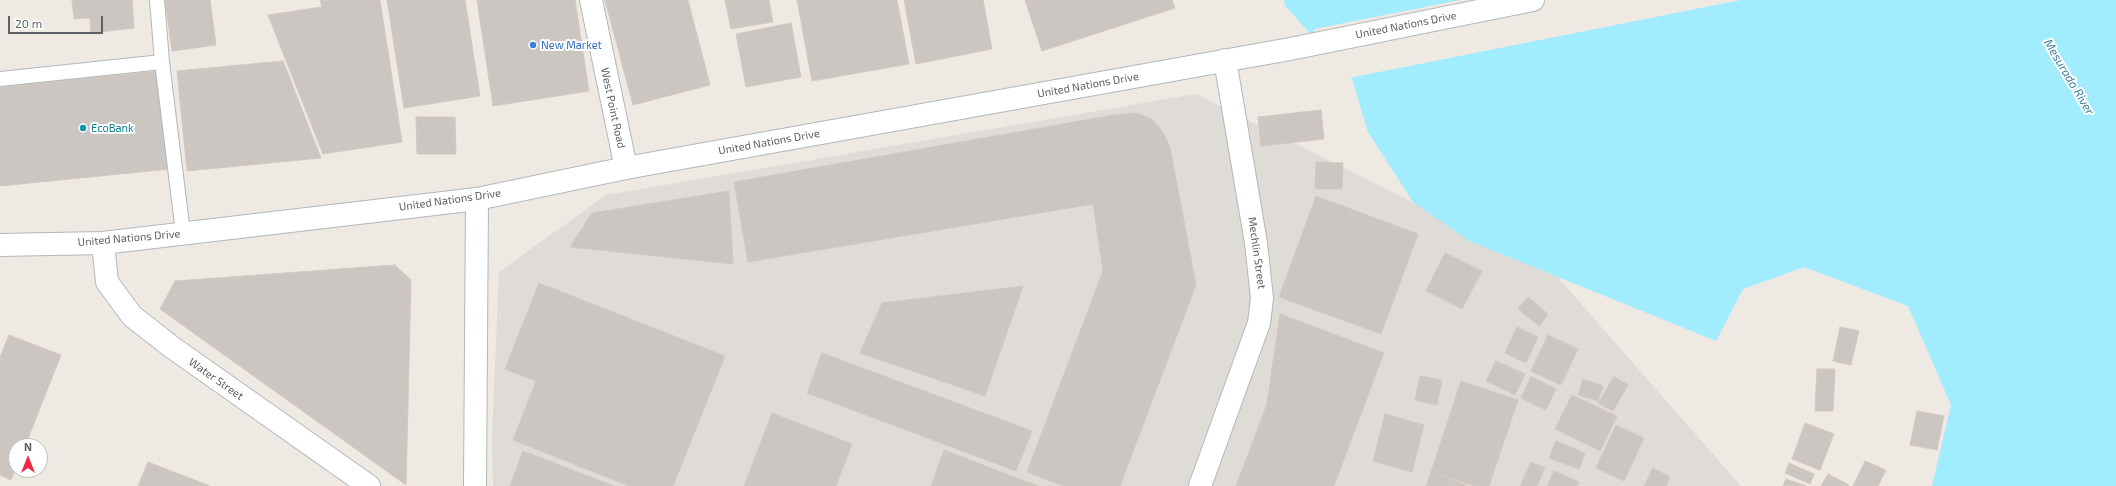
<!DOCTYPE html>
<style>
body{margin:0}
#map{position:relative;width:2116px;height:486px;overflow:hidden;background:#eee9e2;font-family:"Exo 2",sans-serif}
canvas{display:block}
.north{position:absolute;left:8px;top:438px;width:40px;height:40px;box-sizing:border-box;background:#fff;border:1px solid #bdc0c1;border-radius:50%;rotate:0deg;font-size:11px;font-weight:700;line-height:16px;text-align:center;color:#5b6164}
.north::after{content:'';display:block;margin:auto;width:14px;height:18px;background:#f22545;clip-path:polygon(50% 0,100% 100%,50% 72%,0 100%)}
.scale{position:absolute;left:8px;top:16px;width:95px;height:18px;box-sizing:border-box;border:2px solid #5b6164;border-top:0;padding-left:5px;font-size:12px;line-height:14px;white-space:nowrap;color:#5b6164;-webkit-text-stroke:3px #fff;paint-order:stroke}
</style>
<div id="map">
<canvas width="2116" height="486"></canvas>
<div class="north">N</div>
<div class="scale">20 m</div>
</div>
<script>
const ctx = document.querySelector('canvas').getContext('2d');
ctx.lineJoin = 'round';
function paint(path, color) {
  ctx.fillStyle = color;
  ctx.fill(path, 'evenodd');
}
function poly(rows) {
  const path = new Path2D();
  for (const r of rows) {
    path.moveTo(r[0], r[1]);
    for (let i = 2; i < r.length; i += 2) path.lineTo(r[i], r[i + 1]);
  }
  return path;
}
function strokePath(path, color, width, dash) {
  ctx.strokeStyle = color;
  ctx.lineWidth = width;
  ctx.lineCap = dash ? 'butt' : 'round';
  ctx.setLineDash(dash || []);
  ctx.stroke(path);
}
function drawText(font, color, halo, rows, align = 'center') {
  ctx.font = font + ' "Exo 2",sans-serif';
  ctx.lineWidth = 4;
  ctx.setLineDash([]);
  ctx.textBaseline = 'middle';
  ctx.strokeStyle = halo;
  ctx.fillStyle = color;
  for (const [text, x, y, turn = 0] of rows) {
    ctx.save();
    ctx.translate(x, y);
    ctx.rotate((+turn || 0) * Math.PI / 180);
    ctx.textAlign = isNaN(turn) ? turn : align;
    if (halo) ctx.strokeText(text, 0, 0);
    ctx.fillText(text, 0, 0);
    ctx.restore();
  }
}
const industrial = poly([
 [1196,94,1554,273,1741,486,493,486,492,436,499,272,606,195]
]);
const water = poly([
 [1284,0,2116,0,2116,486,1932,486,1951,405,1908,306,1804,267,1743,289,1716,341,1469,241,1413,202,1368,132,1352,79,1285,6]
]);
const pier = poly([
 [1460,0,1741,0,1349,78,1317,44,1314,29]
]);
const building = poly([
 [72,0,132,0,134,28,91,33,90,18,74,19,72,0],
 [165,0,210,0,216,45,172,51,165,0],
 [320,0,380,0,402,142,323,154,268,15,322,7,320,0],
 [387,0,465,0,480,96,404,108,387,0],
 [477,0,575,0,589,91,493,106,477,0],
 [605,0,688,0,710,85,633,105,605,0],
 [725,0,769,0,773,22,731,29,725,0],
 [797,0,897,0,909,64,812,81,797,0],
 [904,0,983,0,992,49,916,64,904,0],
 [1025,0,1172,0,1175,8,1042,51,1025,0],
 [791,23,801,77,746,87,736,34,791,23],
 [283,61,321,158,187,171,177,71,283,61],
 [160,71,170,169,0,186,0,87,160,71],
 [1321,110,1324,139,1261,146,1258,117,1321,110],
 [1136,113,1152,119,1162,131,1170,147,1196,285,1120,486,1063,486,1027,472,1103,271,1093,204,748,262,734,182,1114,115,1136,113],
 [416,117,455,117,456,154,417,154,416,117],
 [1316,162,1343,163,1342,189,1315,189,1316,162],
 [729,191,733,264,570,247,592,213,729,191],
 [1316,196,1418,234,1381,334,1279,297,1316,196],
 [1445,253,1482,271,1462,309,1426,291,1445,253],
 [395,265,411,280,406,485,160,309,175,281,395,265],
 [539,283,725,356,673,486,629,486,513,440,536,381,505,369,539,283],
 [1023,286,985,396,860,353,882,303,1023,286],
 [1528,297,1548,314,1539,326,1518,309,1528,297],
 [1280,314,1384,353,1334,486,1236,486,1267,404,1280,314],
 [1517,327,1538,337,1526,363,1505,353,1517,327],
 [1840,327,1859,331,1851,365,1833,361,1840,327],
 [9,335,61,355,25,446,16,446,16,468,11,480,0,475,0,357,9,335],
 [1548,335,1578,349,1561,385,1531,371,1548,335],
 [822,353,1032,431,1016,471,807,393,822,353],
 [1496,361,1525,374,1515,395,1486,381,1496,361],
 [1817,369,1835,369,1833,411,1815,411,1817,369],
 [1420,376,1442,380,1437,405,1415,400,1420,376],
 [1531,377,1556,389,1546,410,1521,398,1531,377],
 [1614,377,1628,385,1613,411,1598,403,1614,377],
 [1583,379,1603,386,1598,401,1578,395,1583,379],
 [1461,381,1518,400,1489,486,1475,486,1431,472,1461,381],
 [1572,395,1617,416,1600,451,1555,429,1572,395],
 [1917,411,1944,416,1937,450,1910,445,1917,411],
 [772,413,852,444,836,486,744,486,772,413],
 [1385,414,1424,425,1412,472,1373,461,1385,414],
 [1805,423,1834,434,1820,470,1792,459,1805,423],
 [1616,425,1644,438,1624,481,1596,468,1616,425],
 [1556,441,1585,453,1579,469,1549,458,1556,441],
 [944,450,1038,486,931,486,944,450],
 [523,451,614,486,510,486,523,451],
 [1865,461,1886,470,1878,486,1853,486,1865,461],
 [148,462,210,486,138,486,148,462],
 [1531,462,1545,468,1537,486,1520,486,1531,462],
 [1789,463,1814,474,1810,484,1785,473,1789,463],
 [1653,468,1670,477,1666,486,1644,486,1653,468],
 [1554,471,1579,482,1577,486,1547,486,1554,471],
 [1431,472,1468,486,1426,486,1431,472],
 [1828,474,1849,485,1848,486,1821,486,1828,474],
 [1786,479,1806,486,1783,486,1786,479]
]);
const lane = poly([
 [157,0,162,62,183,233],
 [0,79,162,62]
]);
const street = poly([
 [591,0,626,168],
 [475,486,477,199]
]);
const secondary = poly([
 [103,243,107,282,132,316,173,348,369,486],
 [0,245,103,243,477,199,626,168,1290,49,1533,0],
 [1200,486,1259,323,1262,298,1256,243,1225,60]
]);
const markers = [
 [533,45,4,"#3f7fe0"],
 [83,128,4,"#0f9aa8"]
];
const streetNames = [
 ["United Nations Drive",1406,25,-11],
 ["United Nations Drive",1088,85,-10],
 ["West Point Road",613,108,78],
 ["United Nations Drive",769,142,-10],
 ["United Nations Drive",450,200,-8],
 ["United Nations Drive",129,238,-5],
 ["Mechlin Street",1257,253,82],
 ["Water Street",216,379,35]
];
const shopNames = [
 ["New Market",541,45]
];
const cultureNames = [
 ["EcoBank",91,128]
];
const waterNames = [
 ["Mesurado River",2069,77,59]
];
paint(industrial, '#dfdbd7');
paint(water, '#a1ecff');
paint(pier, '#eee9e2');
paint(building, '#cbc6c1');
strokePath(building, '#d3c9c0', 1);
strokePath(lane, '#b3b7ba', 16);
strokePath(street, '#b3b7ba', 24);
strokePath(secondary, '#b2b8bb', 24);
strokePath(lane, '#fff', 14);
strokePath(street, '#fff', 22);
strokePath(secondary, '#fff', 22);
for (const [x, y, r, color] of markers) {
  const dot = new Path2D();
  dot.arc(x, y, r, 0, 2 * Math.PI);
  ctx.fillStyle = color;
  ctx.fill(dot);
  strokePath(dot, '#fff', 1.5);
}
drawText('11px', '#5b6164', '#fff', streetNames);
drawText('11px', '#366cbe', '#fff', shopNames, 'left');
drawText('11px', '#0d838f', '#fff', cultureNames, 'left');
drawText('italic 12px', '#337e9b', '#fff', waterNames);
</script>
